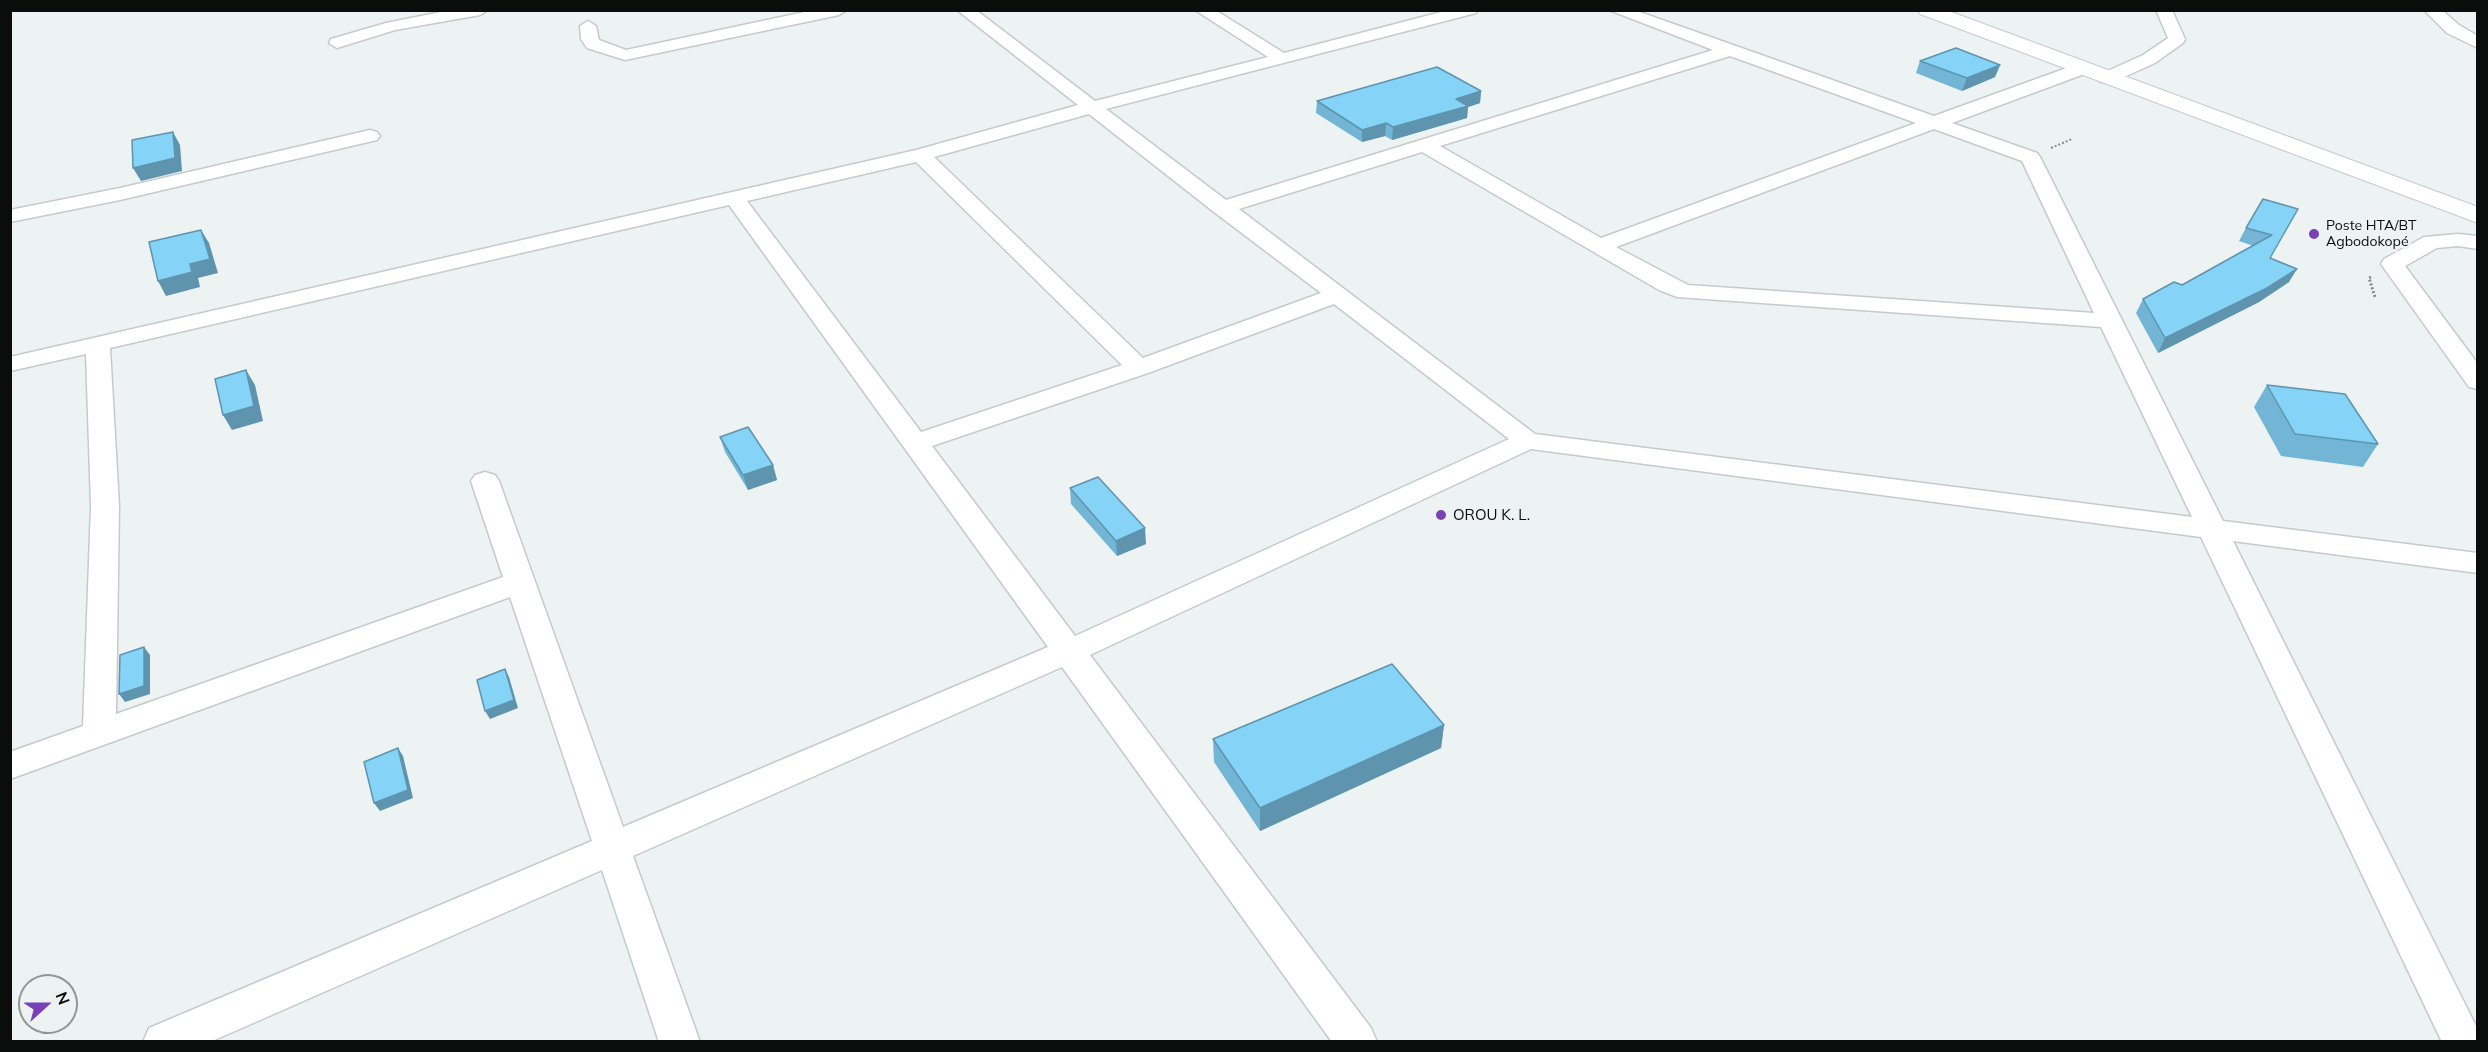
<!DOCTYPE html>
<meta charset="utf-8">
<style>
body{margin:0}
#map{position:relative;width:2488px;height:1052px;overflow:hidden;background:#edf2f2;font-family:Mulish,sans-serif}
canvas{display:block}
.frame{position:absolute;inset:0;border:12px solid #0b0d0d;pointer-events:none}
.north{position:absolute;left:18px;top:974px;width:60px;height:60px;box-sizing:border-box;background:#edf2f2;border:2px solid #939696;border-radius:50%;rotate:69deg;font-size:16px;font-weight:700;line-height:24px;text-align:center;color:#0b0d0d}
.north::after{content:'';display:block;margin:auto;width:21px;height:27px;background:#7a41b7;clip-path:polygon(50% 0,100% 100%,50% 72%,0 100%)}
</style>
<div id="map">
<canvas width="2488" height="1052"></canvas>
<div class="frame"></div>
<div class="north">N</div>
</div>
<script>
const ctx = document.querySelector('canvas').getContext('2d');
ctx.lineJoin = 'round';
function poly(rows) {
  const path = new Path2D();
  for (const r of rows) {
    path.moveTo(r[0], r[1]);
    for (let i = 2; i < r.length; i += 2) path.lineTo(r[i], r[i + 1]);
  }
  return path;
}
function strokePath(path, color, width, dash) {
  ctx.strokeStyle = color;
  ctx.lineWidth = width;
  ctx.lineCap = dash ? 'butt' : 'round';
  ctx.setLineDash(dash || []);
  ctx.stroke(path);
}
function paint(path, color) {
  ctx.fillStyle = color;
  ctx.fill(path, 'evenodd');
}
function drawText(font, color, halo, rows, align = 'center') {
  ctx.font = font + ' Mulish,sans-serif';
  ctx.lineWidth = 6;
  ctx.setLineDash([]);
  ctx.textBaseline = 'middle';
  ctx.strokeStyle = halo;
  ctx.fillStyle = color;
  for (const [text, x, y, turn = 0] of rows) {
    ctx.save();
    ctx.translate(x, y);
    ctx.rotate((+turn || 0) * Math.PI / 180);
    ctx.textAlign = isNaN(turn) ? turn : align;
    if (halo) ctx.strokeText(text, 0, 0);
    ctx.fillText(text, 0, 0);
    ctx.restore();
  }
}
const pathFar1 = poly([
 [2051,148,2072,139]
]);
const path = poly([
 [2371,277,2369,278,2375,297]
]);
const minor = poly([
 [451,10,488,10,480,15,395,30,337,48,329,43,331,39,386,23,451,10],
 [814,10,847,10,839,15,625,60,587,48,581,39,580,26,588,21,596,26,599,40,626,50,814,10],
 [957,10,976,10,1095,101,1268,57,1195,10,1215,10,1284,53,1449,10,1478,10,1476,13,1106,109,1226,200,1713,50,1609,10,1634,10,1934,116,2075,65,2087,65,2090,69,2087,73,1952,123,2037,153,2040,157,2223,521,2478,553,2478,573,2233,541,2477,1028,2478,1042,2442,1042,2201,537,1531,449,1090,655,1371,1028,1377,1042,1332,1042,1062,667,633,856,700,1042,659,1042,602,870,210,1042,143,1042,149,1028,592,841,510,597,10,779,10,752,83,726,91,506,86,354,10,371,10,357,916,150,1078,105,957,10],
 [1730,56,1916,123,1601,238,1440,146,1730,56],
 [1089,114,1214,212,1321,293,1143,358,934,157,1089,114],
 [1934,129,2022,161,2094,313,1688,285,1616,247,1934,129],
 [1422,152,1659,290,1677,297,2101,327,2192,517,1535,434,1239,209,1422,152],
 [916,162,1122,365,921,432,747,201,916,162],
 [729,205,1048,647,623,827,499,481,495,475,485,472,475,475,471,481,503,577,116,714,119,506,110,348,729,205],
 [1334,304,1509,439,1075,636,932,446,1148,373,1334,304],
 [2156,10,2172,10,2185,39,2183,43,2155,63,2113,82,2101,82,2098,78,2101,74,2143,55,2168,38,2156,10],
 [2424,10,2442,10,2459,25,2478,36,2478,48,2447,33,2424,10],
 [370,130,377,132,380,136,377,140,120,200,10,222,10,210,120,188,370,130],
 [2458,234,2478,236,2478,249,2458,246,2437,248,2405,266,2478,364,2478,389,2469,387,2381,264,2384,259,2424,237,2458,234]
]);
const tertiary = poly([
 [1918,10,1946,10,2478,207,2478,223,1920,14,1918,10]
]);
const wall = poly([
 [1920,61,2000,65,1995,77,1962,91,1916,73],
 [1481,91,1480,103,1468,107,1467,118,1392,140,1385,136,1362,142,1316,113,1317,101],
 [2298,209,2270,258,2289,282,2259,302,2158,353,2136,313,2143,299,2182,285,2254,246,2239,241,2246,228],
 [2267,385,2378,444,2363,467,2281,456,2254,407],
 [720,437,773,465,777,480,748,490,725,452],
 [1070,488,1146,544,1117,556,1071,504],
 [1444,725,1441,748,1260,831,1214,762,1213,739]
]);
const shadedWall = poly([
 [2000,65,1995,77,1962,91,1967,78],
 [1481,91,1480,103,1468,107,1467,118,1392,140,1393,127,1456,99],
 [1386,123,1385,136,1362,142,1362,130],
 [173,132,180,145,182,171,141,181,133,168],
 [201,230,209,243,218,273,198,278,200,287,166,296,158,281,190,264],
 [2297,269,2289,282,2259,302,2158,353,2165,338],
 [246,370,255,385,263,421,232,430,223,415],
 [773,465,777,480,748,490,743,475],
 [1145,528,1146,544,1117,556,1116,541],
 [144,647,150,655,150,694,125,702,119,694],
 [505,669,509,677,518,708,490,719,485,711],
 [1444,725,1441,748,1260,831,1260,808],
 [398,748,403,756,413,798,380,811,374,803]
]);
const building = poly([
 [1956,48,2000,65,1967,78,1920,61,1956,48],
 [1437,67,1481,91,1456,99,1468,106,1393,127,1386,123,1362,130,1317,101,1437,67],
 [173,132,175,158,133,168,132,140,173,132],
 [2263,199,2298,209,2270,258,2297,269,2267,288,2165,338,2143,299,2174,282,2182,285,2272,235,2246,228,2263,199],
 [201,230,210,259,190,264,192,272,158,281,149,242,201,230],
 [246,370,254,406,223,415,215,379,246,370],
 [2267,385,2345,394,2378,444,2295,434,2267,385],
 [748,427,773,465,743,475,720,437,748,427],
 [1098,477,1145,528,1116,541,1070,488,1098,477],
 [144,647,144,686,119,694,120,655,144,647],
 [1392,664,1444,725,1260,808,1213,739,1392,664],
 [505,669,514,700,485,711,477,680,505,669],
 [398,748,408,790,374,803,364,762,398,748]
]);
const markers = [
 [2314,234,6,"#7a41b7"],
 [1441,515,6,"#7a41b7"]
];
const farPoinames = [
 ["Poste HTA/BT",2326,226],
 ["Agbodokopé",2326,242]
];
const poiNames = [
 ["OROU K. L.",1453,515]
];
strokePath(minor, '#c6cacb', 3);
strokePath(tertiary, '#c6cacb', 2);
strokePath(pathFar1, '#878b8b', 2, [2, 2]);
strokePath(path, '#878b8b', 3, [2, 2]);
paint(minor, '#fff');
paint(tertiary, '#fff');
paint(wall, '#73b5d5');
paint(shadedWall, '#5e94ae');
paint(building, '#86d3f8');
strokePath(building, '#5e94ae', 1.5);
for (const [x, y, r, color] of markers) {
  const dot = new Path2D();
  dot.arc(x, y, r, 0, 2 * Math.PI);
  ctx.fillStyle = color;
  ctx.fill(dot);
  strokePath(dot, '#edf2f2', 2);
}
drawText('14px', '#0b0d0d', '#edf2f2', farPoinames, 'left');
drawText('15px', '#0b0d0d', '#edf2f2', poiNames, 'left');
</script>
